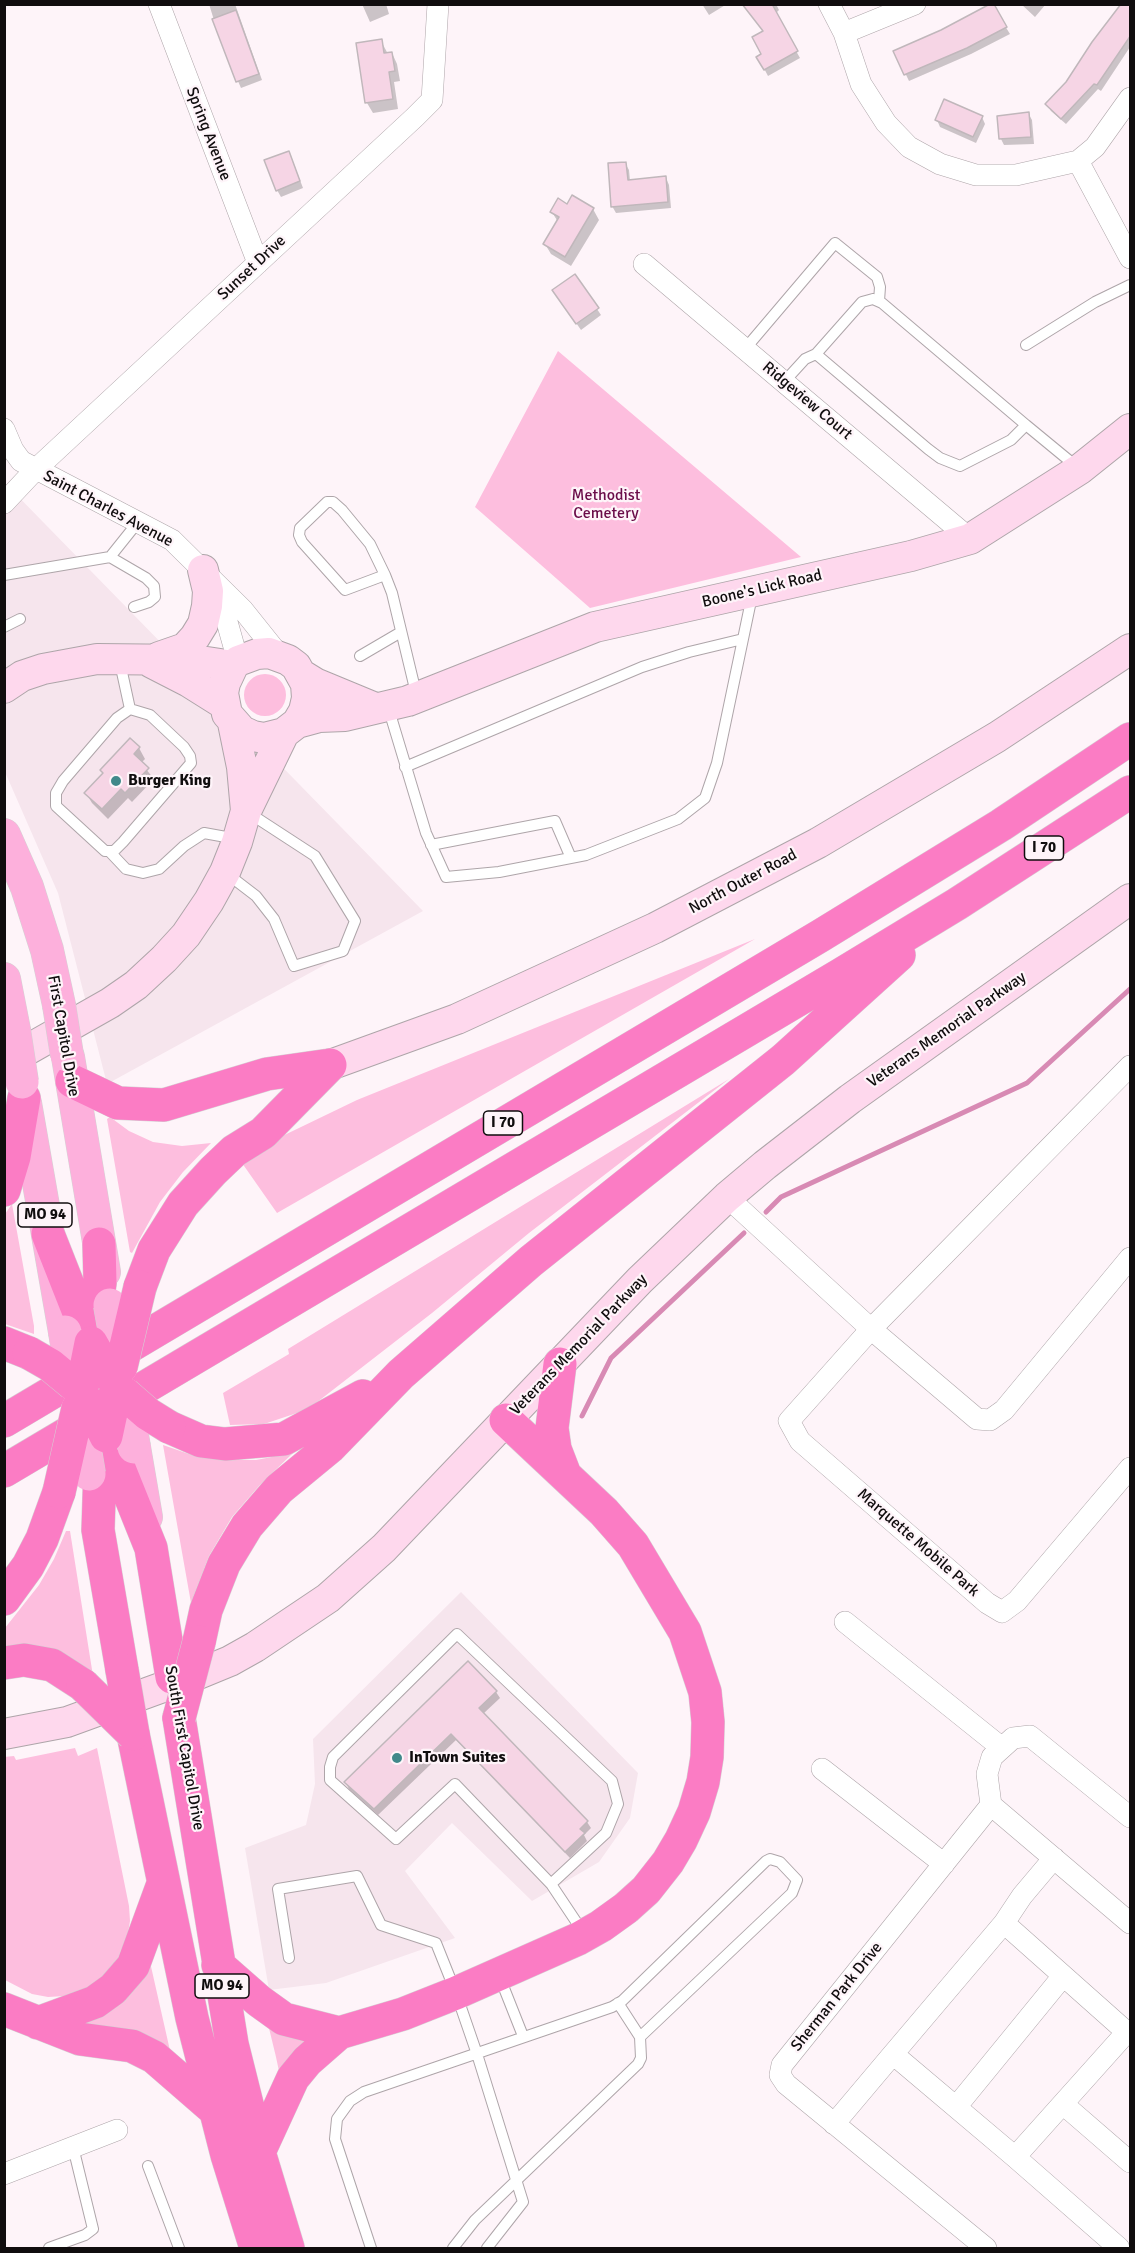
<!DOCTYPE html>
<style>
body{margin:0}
#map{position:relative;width:1135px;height:2253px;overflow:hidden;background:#fef4f9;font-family:Signika,sans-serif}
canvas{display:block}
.frame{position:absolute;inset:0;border:6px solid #100d0e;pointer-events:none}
</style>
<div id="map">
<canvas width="1135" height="2253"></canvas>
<div class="frame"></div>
</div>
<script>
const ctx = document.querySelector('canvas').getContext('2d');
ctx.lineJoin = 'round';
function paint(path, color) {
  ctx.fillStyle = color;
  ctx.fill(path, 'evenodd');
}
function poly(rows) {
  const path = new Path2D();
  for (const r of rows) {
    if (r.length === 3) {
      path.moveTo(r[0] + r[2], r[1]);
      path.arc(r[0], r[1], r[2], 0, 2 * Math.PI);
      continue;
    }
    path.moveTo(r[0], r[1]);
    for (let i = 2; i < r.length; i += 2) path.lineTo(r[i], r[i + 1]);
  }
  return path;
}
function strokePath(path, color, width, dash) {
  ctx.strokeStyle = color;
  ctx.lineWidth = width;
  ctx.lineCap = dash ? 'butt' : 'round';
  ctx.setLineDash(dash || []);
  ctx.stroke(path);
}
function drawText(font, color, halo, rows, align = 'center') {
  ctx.font = font + ' Signika,sans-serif';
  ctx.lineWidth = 4.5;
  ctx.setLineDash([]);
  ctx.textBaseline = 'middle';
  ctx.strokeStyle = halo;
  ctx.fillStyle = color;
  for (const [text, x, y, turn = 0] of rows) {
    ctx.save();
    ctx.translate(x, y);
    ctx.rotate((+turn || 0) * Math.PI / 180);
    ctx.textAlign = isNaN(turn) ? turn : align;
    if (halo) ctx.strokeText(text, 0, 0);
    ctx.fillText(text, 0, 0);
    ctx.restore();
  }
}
const built = poly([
 [4,482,423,911,107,1084,58,893,5,772],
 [461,1592,638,1773,630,1818,599,1862,532,1901,452,1823,405,1871,455,1938,326,1983,269,1990,245,1848,306,1825,315,1784,313,1739]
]);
const green = poly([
 [558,351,801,557,590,608,475,507],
 [265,695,21],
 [755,939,277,1213,242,1163,272,1141,357,1100],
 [729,1079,529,1233,432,1313,316,1403,300,1412,264,1424,230,1425,223,1393,289,1354,288,1349],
 [110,1117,129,1131,153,1142,182,1146,211,1143,183,1172,160,1202,132,1253,130,1252,107,1119],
 [12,1204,34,1326,34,1334,5,1324,5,1214],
 [163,1445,189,1454,224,1460,256,1460,293,1453,259,1486,232,1517,209,1556,191,1603],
 [66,1531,70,1531,93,1676,5,1647,5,1628,39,1585,54,1559],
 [75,1748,78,1756,97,1748,129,1906,130,1921,128,1933,117,1961,109,1973,82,1991,65,1996,48,1997,32,1994,5,1980,4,1757,14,1756,16,1760],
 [150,1962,171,2055,58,2022],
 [268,2024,311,2035,280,2076,276,2057]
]);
const shadow = poly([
 [209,4,235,4,262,80,241,88,221,43],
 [362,4,386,4,389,14,370,22],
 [702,4,727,4,709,15],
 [742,4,776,4,779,10,775,14,800,58,768,76,758,57,763,54,764,32],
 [1021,4,1046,4,1035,17],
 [1130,4,1130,47,1101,91,1098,89,1066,124,1051,111,1047,104,1067,83],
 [992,5,1010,34,971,54,909,81,895,52,941,32],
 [381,41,388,54,392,53,397,64,400,81,394,82,398,109,373,113,367,103,358,45],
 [1028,113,1032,120,1034,144,1004,145,1001,139],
 [982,117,985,124,976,143,940,127,937,120],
 [292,159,303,188,281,197,277,190],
 [625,163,629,170,630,181,666,178,669,185,671,208,616,213,612,206],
 [568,206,593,209,599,220,571,266,551,254,545,244,558,222,552,212],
 [558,297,597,309,601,315,581,330],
 [130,740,139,748,145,759,141,763,154,779,132,802,128,798,108,819,92,803,86,793,104,774],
 [496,1692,500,1698,483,1714,587,1822,591,1828,584,1835,587,1841,570,1858,456,1740,378,1815,349,1789,346,1783]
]);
const stream = poly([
 [766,1212,781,1197,1027,1083,1130,989],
 [582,1416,611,1358,744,1233]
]);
const building = poly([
 [742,4,772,4,798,51,764,70,756,57,761,54,752,37,763,31,742,4],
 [990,4,994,4,1007,27,967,48,904,75,893,51,941,30,990,4],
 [1121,4,1131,4,1131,35,1097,85,1094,84,1061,119,1045,104,1066,82,1092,42,1121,4],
 [236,10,259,74,236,82,212,19,236,10],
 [382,39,384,53,392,52,395,71,389,72,393,99,365,103,356,43,382,39],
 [944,99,983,116,973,137,935,120,944,99],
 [1029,112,1031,137,999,139,997,116,1029,112],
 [289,151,300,181,276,191,264,160,289,151],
 [626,162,628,180,666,176,668,202,611,207,608,163,626,162],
 [572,195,594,208,565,257,543,244,559,217,550,212,558,198,567,204,572,195],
 [575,274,599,308,576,324,552,290,575,274],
 [130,738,140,747,134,754,149,768,125,793,121,789,102,809,84,793,103,773,100,770,130,738],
 [468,1661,497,1691,479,1708,588,1821,580,1829,585,1833,565,1852,451,1734,374,1809,344,1782,468,1661]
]);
const lane = poly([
 [873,299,882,303,1026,425,1011,440,960,466,940,458,928,449,816,354,862,302,873,299],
 [1026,345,1095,302,1130,285],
 [745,349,835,243,877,277,880,287,879,301],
 [784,382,805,359,816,354],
 [1026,425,1077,467],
 [327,502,333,502,342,510,370,544,385,575,345,590,302,542,299,535,300,528,327,502],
 [110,557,138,522],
 [4,575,110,557,146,578,154,586,155,597,149,602,134,607],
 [385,575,392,593,417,697],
 [4,627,20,619],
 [360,656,401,632],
 [120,663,130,709],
 [388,707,426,833,446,877,499,872,586,855,678,819,705,798,717,763,752,596],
 [130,709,117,718,63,781,56,793,56,806,105,851,109,851,126,869,143,873,159,869,184,846,204,833,237,839],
 [405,767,642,667,689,652,743,639],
 [431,845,555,821,571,858],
 [109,851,114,851,123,842,191,763,190,756,184,747,150,715,130,709],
 [226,873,256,896,274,919,294,966,343,951,355,921,315,856,249,813],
 [551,1884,606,1833,618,1804,612,1781,457,1634,333,1757,330,1767,330,1780,396,1839,455,1784,551,1884,583,1932],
 [289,1958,278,1889,357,1876,381,1925,436,1943,456,1993,477,2054,523,2202,487,2248],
 [500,1978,523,2036],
 [148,2166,179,2248],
 [49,2248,85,2235,93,2229,73,2147],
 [371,2248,335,2139,337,2119,350,2101,364,2092,612,2007,622,2001,766,1861,770,1859,780,1862,797,1880,792,1893,640,2037],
 [453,2248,475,2220,638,2064,641,2058,640,2037,618,2003]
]);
const street = poly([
 [159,4,258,263],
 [829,4,844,33,861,84,886,123,909,147,940,164,976,175,1016,175,1078,161,1130,258],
 [844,33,915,4],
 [1078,161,1095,147,1130,98],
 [644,264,970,539],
 [4,429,13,450,21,461,172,540,243,610,279,655],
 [4,503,35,470,415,117,432,100,438,4],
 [217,586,238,661],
 [1130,1066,871,1329,789,1421,800,1441,987,1603,1002,1612,1017,1601,1130,1468],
 [727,1197,871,1329,977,1419,990,1420,1004,1410,1130,1258],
 [845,1622,1002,1748],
 [822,1769,944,1864],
 [991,1805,987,1774,992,1757,1013,1738,1030,1736,1130,1817],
 [1004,1923,1022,1896,1054,1858],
 [1063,2104,1130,2162],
 [956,2107,1063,1976],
 [834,2124,893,2054],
 [1015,2157,1126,2033],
 [4,2174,117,2130],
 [986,2248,786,2084,780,2075,782,2065,991,1805,1130,1923],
 [1119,2248,1015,2157,893,2054,1004,1923,1130,2035]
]);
const secondary = poly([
 [159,657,185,648,195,637,203,624,207,606,208,591,203,570],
 [152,663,189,682,224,704],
 [302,675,315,683,373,707],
 [4,688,22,676,43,669,97,659,194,660,233,666],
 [233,723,242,767,246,811],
 [284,733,264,738,253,736,242,731,227,714,223,693,225,683,233,666,238,661,257,654,269,653,288,660,296,666,306,684,307,698,304,711,297,723],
 [4,1063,110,1003,136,985,164,959,186,935,209,901,225,872,237,842,246,811,284,733,297,723,319,717,345,716,408,701,595,627,911,556,970,539,1080,469,1130,429],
 [330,1065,457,1019,655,928,818,843,997,737,1130,649],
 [4,1734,67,1722,196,1675,230,1661,255,1647,328,1598,384,1548,640,1280,727,1197,765,1165,850,1099,1130,899]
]);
const primary = poly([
 [4,835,27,887,47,950,59,1005],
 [4,979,14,1030],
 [68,1057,104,1272],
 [25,1103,65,1332],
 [134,1447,146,1517]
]);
const highway = poly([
 [72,1081,118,1103,164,1105,267,1074,330,1065],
 [4,1190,14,1157,24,1098],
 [48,1234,91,1343],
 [140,1287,154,1250,183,1204,213,1171,234,1151,263,1133,330,1065],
 [92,1338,100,1283,99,1244],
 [4,1343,29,1353],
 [560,1364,552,1428,555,1449,565,1475],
 [4,1421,820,936,1001,825,1130,739],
 [169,1427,201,1441,225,1444,284,1439,363,1396],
 [106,1436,151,1548,172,1677],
 [104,1444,100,1468,98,1530,122,1670],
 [4,1471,840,975,957,904,1130,792],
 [4,1599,28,1566,42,1539,59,1492],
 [199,1642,206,1610,224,1564,247,1526,279,1489,330,1447,401,1374,531,1261,783,1060,899,955],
 [4,1663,24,1660,52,1665,83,1685],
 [179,1718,232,2044,259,2152,288,2248],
 [133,1734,192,2018,227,2155,256,2248],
 [218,1965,259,2001,284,2019,339,2033],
 [4,2009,80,2039,132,2046,154,2057,215,2110],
 [38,2023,95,2002,113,1989,133,1966,163,1884],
 [259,2152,293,2078,307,2061,339,2033,403,2014,456,1993,578,1939,601,1926,626,1908,646,1890,668,1862,681,1840,694,1812,703,1782,707,1757,708,1722,705,1692,685,1632,633,1545,604,1512,506,1420]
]);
const primaryBridge = poly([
 [59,1005,67,1055],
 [14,1030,22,1082],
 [110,1305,121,1367],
 [65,1332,73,1384],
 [125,1394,134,1447],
 [78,1408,89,1474]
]);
const highwayBridge = poly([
 [91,1343,107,1371,117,1385,106,1436],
 [91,1343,81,1393,92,1409,106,1436],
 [29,1353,50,1365,73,1384],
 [121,1367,140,1287],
 [125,1394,148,1414,169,1427],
 [59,1492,78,1408],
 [122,1670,133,1734],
 [83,1685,133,1734],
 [179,1718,199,1642]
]);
const markers = [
 [116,781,6,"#41898a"],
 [397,1758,6,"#41898a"]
];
const shields = [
 [1044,848,39],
 [503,1123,39],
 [45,1215,54],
 [222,1986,54]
];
const shieldNames = [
 ["I 70",1044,848],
 ["I 70",503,1123],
 ["MO 94",45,1215],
 ["MO 94",222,1986]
];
const streetNames = [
 ["Spring Avenue",208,134,69],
 ["Sunset Drive",252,268,-43],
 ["Ridgeview Court",807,401,40],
 ["Saint Charles Avenue",108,509,28],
 ["Boone's Lick Road",762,589,-13],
 ["North Outer Road",743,882,-28],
 ["Veterans Memorial Parkway",947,1030,-35],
 ["First Capitol Drive",63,1036,80],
 ["Veterans Memorial Parkway",579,1345,-46],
 ["Marquette Mobile Park",918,1543,41],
 ["South First Capitol Drive",184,1748,80],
 ["Sherman Park Drive",837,1997,-51]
];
const parkNames = [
 ["Methodist",606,496],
 ["Cemetery",606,514]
];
const poiNames = [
 ["Burger King",128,781],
 ["InTown Suites",409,1758]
];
paint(built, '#f6e5ed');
paint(green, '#fdbede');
paint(shadow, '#0003');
strokePath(stream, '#d88ab4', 5);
paint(building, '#f6d5e5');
strokePath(building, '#c0b7bb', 1.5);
strokePath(lane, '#aea5a9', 12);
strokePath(street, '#aea5a9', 22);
strokePath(secondary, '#aea5a9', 32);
strokePath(primary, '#d4d3d4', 34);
strokePath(highway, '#d4d3d4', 34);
strokePath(lane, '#fff', 10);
strokePath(street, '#fff', 21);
strokePath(secondary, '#fed8ed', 30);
strokePath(primary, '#fdb0dc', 33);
strokePath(highway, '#fb7cc4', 33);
strokePath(primaryBridge, '#d4d3d4', 34, []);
strokePath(highwayBridge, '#d4d3d4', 34, []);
strokePath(primaryBridge, '#fdb0dc', 33);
strokePath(highwayBridge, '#fb7cc4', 33);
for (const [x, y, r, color] of markers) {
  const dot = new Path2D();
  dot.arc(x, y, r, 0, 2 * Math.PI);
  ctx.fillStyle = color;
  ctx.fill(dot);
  strokePath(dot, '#fef4f9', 2);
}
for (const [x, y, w] of shields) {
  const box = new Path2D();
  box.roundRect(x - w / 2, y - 12, w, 24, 4.5);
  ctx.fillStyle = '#fef4f9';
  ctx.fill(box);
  strokePath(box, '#100d0e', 1.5);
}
drawText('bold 15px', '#100d0e', null, shieldNames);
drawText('16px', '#100d0e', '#fef4f9', streetNames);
drawText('16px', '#6a0c49', '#fef4f9', parkNames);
drawText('bold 16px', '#100d0e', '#fef4f9', poiNames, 'left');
</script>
